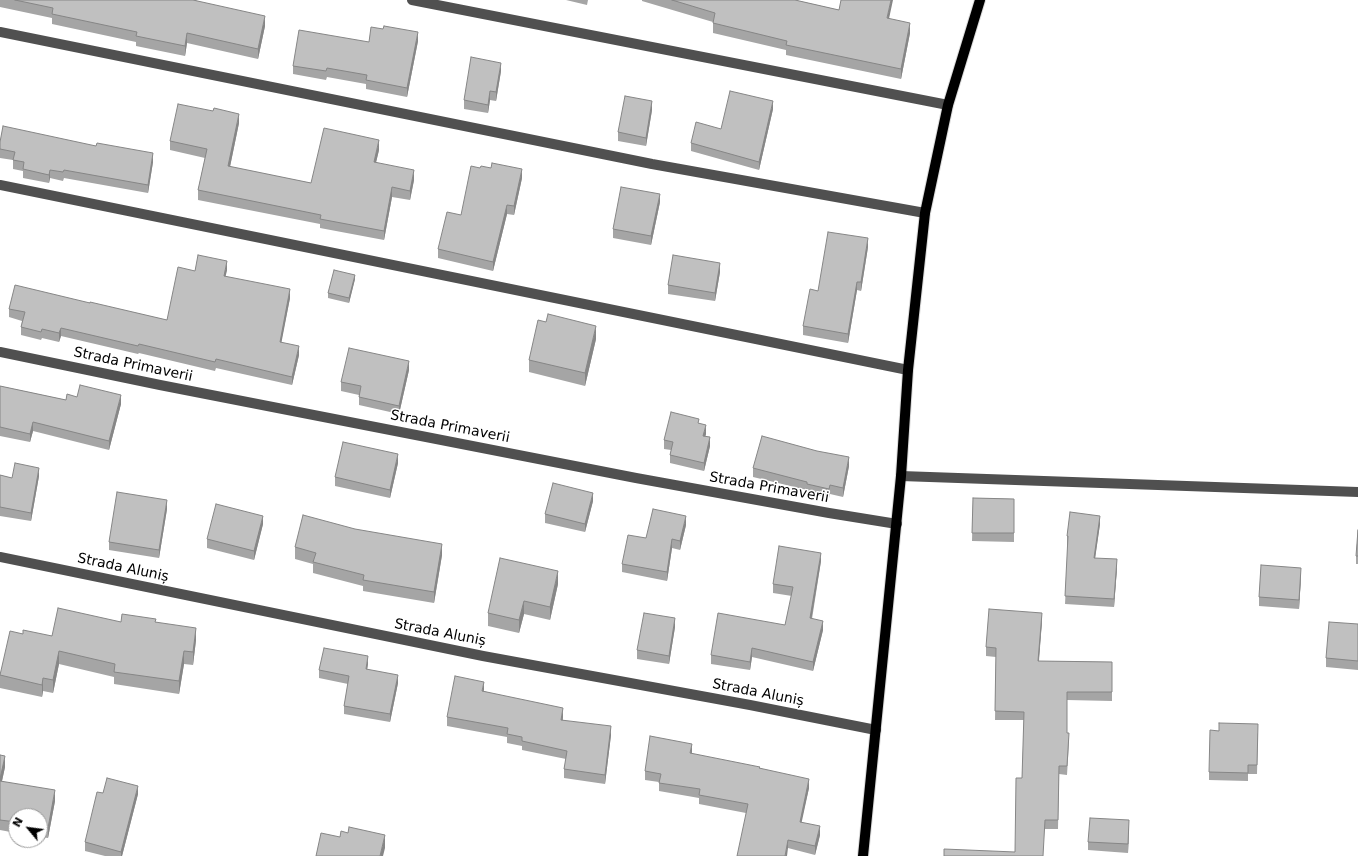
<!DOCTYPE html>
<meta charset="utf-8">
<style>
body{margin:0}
#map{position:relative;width:1358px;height:856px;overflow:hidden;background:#fff;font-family:"DejaVu Sans",sans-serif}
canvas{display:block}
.north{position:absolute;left:8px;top:808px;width:40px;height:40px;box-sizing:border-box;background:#fff;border:1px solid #999;border-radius:50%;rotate:299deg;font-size:11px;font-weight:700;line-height:16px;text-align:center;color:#000}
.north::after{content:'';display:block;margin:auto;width:14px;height:18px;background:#000;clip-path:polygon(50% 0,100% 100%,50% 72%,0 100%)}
</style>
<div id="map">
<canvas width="1358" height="856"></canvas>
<div class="north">N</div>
</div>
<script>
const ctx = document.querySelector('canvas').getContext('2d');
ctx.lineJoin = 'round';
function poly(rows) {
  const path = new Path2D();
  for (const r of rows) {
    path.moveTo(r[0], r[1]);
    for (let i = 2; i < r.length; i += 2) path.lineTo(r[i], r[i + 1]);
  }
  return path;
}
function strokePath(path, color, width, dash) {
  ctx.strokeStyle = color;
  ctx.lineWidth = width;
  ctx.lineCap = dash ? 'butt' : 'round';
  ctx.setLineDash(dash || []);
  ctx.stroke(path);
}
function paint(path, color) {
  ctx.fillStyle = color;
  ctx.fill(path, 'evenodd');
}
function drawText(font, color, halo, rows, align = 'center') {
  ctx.font = font + ' "DejaVu Sans",sans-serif';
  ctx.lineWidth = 3;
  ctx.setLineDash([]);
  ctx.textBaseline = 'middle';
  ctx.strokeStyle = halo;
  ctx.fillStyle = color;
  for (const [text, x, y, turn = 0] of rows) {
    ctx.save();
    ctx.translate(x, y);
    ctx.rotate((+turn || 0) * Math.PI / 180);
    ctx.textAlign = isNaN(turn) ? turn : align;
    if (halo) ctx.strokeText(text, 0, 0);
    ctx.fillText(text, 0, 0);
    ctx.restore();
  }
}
const minor = poly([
 [412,0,948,105],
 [0,32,652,164,925,213],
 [0,185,908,370],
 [0,352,160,385,636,478,829,513,897,524],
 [901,476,1358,492],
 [0,557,483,656,750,705,876,730]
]);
const major = poly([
 [863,856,901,476,908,370,925,213,948,105,980,0]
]);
const wall = poly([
 [0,0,195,0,265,26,258,59,187,43,185,56,136,46,136,42,52,24,52,18,0,7],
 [566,0,588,0,587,5],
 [642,0,795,0,839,10,889,19,910,33,901,79,786,55,786,50,713,33,713,22,642,1],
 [418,41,407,97,366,89,366,84,327,77,326,80,293,74,293,66,369,42],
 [501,71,496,101,490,100,488,113,464,109,464,100],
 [773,109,759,170,691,151,691,143],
 [652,110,646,146,618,141,618,132],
 [239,123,230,167,311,183,379,150,376,162,414,180,410,200,392,197,384,240,320,228,320,224,198,200,198,190,205,158,170,150,170,141],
 [0,142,153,162,148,193,64,178,63,181,50,178,49,183,23,178,23,171,13,169,13,160,0,158],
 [522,178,514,215,507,214,493,271,438,258,438,249,461,215],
 [660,202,651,245,613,238,613,229],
 [868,247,861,291,857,290,848,343,803,335,803,326,818,291],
 [227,270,225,276,290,298,281,342,299,355,292,385,216,368,215,371,139,353,138,354,61,336,59,342,42,338,41,340,21,335,21,327,22,321,9,317,9,309,90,303,167,320,195,271],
 [720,272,715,301,668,294,668,285],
 [355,279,349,303,328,298,328,293],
 [596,339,585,386,529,372,529,360],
 [409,370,399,414,359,405,359,395,341,391,341,382],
 [0,386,66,400,77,397,121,404,109,450,33,431,30,442,0,436],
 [699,423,706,434,705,436,710,446,704,471,670,463,670,455,671,450,664,449,664,440],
 [398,463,390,498,335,486,335,477],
 [849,466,843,497,830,494,829,498,807,493,807,490,753,477,753,468],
 [0,475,12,478,39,476,31,521,0,516],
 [973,498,1014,499,1014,542,972,541],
 [593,501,585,532,545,523,545,514],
 [167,509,159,558,109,550,109,542],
 [263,524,254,560,207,548,207,539],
 [1100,524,1095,558,1117,568,1114,607,1065,604,1068,545,1067,545,1067,536],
 [686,525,680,550,672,548,667,581,622,572,622,564,646,538],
 [1358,530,1358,564,1356,564,1356,556],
 [295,547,442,555,434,603,363,591,363,586,313,573,313,564,295,559],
 [821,561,812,619,823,630,813,671,752,657,750,670,711,664,711,655,785,625,792,596,773,593,773,584],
 [1301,577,1299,609,1259,606,1259,597],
 [558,584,550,620,524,614,519,633,488,626,488,613],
 [1042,621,1039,661,1112,662,1112,701,1067,700,1067,733,1069,742,1067,775,1059,774,1058,829,1045,829,1015,852,1022,778,1024,720,995,720,996,657,986,656,986,647],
 [121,622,156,622,196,640,193,665,184,664,179,694,114,684,114,677,59,664,53,693,43,691,42,697,0,688,0,674,23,634,52,636],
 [1358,624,1358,670,1326,667,1326,658],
 [675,627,669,664,637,659,637,650],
 [368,664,367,669,398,683,390,722,344,714,344,706,348,684,319,678,319,670],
 [484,691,563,717,563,720,611,735,605,784,564,778,564,769,566,759,522,750,522,746,507,743,507,737,447,726,447,717],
 [1258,733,1257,774,1248,774,1248,781,1209,780,1209,772],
 [692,752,692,754,760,768,809,788,801,822,820,835,815,855,788,848,746,813,699,804,699,798,659,791,659,782,645,780,645,771],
 [0,755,5,767,2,781,55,801,48,838,40,837,40,816,16,816,16,833,0,830],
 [103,793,138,794,122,856,105,856,85,851,85,842],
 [1129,829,1128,853,1088,850,1088,842]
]);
const shadedWall = poly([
 [891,0,893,0,887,28,887,18],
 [265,16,265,26,258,59,258,49],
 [910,23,910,33,901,79,901,69],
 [418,32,418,41,407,97,407,88],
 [187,33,187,43,185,56,185,46],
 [501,63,501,71,496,101,496,92],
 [490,91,490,100,488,113,488,105],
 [652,101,652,110,646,146,646,138],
 [773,101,773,109,759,170,759,162],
 [239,114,239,123,228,176,228,166],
 [379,140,379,150,374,171,374,162],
 [153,153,153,162,148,193,148,185],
 [522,169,522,178,514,215,514,206],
 [50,170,50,178,49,183,49,175],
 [414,170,414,180,410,200,410,191],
 [392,187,392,197,384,240,384,231],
 [660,194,660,202,651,245,651,236],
 [507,205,507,214,493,271,493,262],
 [868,238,868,247,861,291,861,282],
 [227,261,227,270,224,284,224,276],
 [720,263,720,272,715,301,715,293],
 [355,275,355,279,349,303,349,298],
 [857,282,857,290,848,343,848,334],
 [290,289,290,298,280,350,280,342],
 [596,326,596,339,585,386,585,373],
 [61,328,61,336,59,342,59,333],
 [299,346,299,355,292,385,292,377],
 [409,361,409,370,399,414,399,406],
 [121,395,121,404,109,450,109,441],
 [33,422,33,431,30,442,30,434],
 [706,425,706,434,703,445,703,436],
 [710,437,710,446,704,471,704,463],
 [398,454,398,463,390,498,390,490],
 [849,457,849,466,843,497,843,488],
 [39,468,39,476,31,521,31,513],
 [593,493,593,501,585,532,585,524],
 [167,500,167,509,159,558,159,550],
 [263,516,263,524,254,560,254,551],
 [686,516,686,525,680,550,680,541],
 [1100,516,1100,524,1094,566,1094,558],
 [672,539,672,548,667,581,667,572],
 [442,544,442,555,434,603,434,592],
 [821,553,821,561,810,627,810,618],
 [1117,559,1117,568,1114,607,1114,599],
 [1301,568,1301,577,1299,609,1299,600],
 [558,571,558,584,550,620,550,607],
 [524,601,524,614,519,633,519,620],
 [1042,613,1042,621,1038,670,1038,661],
 [675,618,675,627,669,664,669,656],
 [823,621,823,630,813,671,813,662],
 [196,628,196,640,193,665,193,652],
 [752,648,752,657,750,670,750,662],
 [59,651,59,664,53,693,53,680],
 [184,651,184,664,179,694,179,681],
 [368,656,368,664,366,677,366,669],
 [398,675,398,683,390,722,390,714],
 [43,678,43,691,42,697,42,685],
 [484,682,484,690,482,700,482,691],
 [563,708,563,717,561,728,561,720],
 [611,726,611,735,605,784,605,775],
 [692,744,692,752,690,762,690,753],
 [5,756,5,767,0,790,0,779],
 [809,779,809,788,800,830,800,822],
 [138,786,138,794,122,856,121,856,121,852],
 [55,790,55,801,48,838,48,828],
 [1129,820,1129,829,1128,853,1128,844],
 [820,826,820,835,815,855,815,846],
 [385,835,385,848,383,856,380,856],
 [788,840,788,848,787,856,785,856]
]);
const building = poly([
 [15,0,193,0,265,16,258,49,187,33,185,46,136,36,137,32,52,14,53,8,15,0],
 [672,0,795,0,839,10,841,0,891,0,887,18,910,23,901,69,786,45,787,41,713,23,715,13,672,0],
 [384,26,418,32,407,88,366,80,367,75,327,68,326,71,293,66,299,30,369,42,371,27,383,29,384,26],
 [471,57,501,63,496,92,490,91,488,105,464,100,471,57],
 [730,91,773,101,759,162,691,143,696,122,721,129,730,91],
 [625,96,652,101,646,138,618,132,625,96],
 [178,104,213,111,214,108,239,114,228,166,311,183,324,128,379,140,374,162,414,170,410,191,392,187,384,231,320,219,321,215,198,190,207,149,170,141,178,104],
 [3,126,96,146,97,143,153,153,148,185,64,170,63,172,50,170,49,175,23,169,24,162,13,160,15,152,0,149,0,142,3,126],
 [492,163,522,169,514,206,507,205,493,262,438,249,447,212,461,215,471,166,480,168,481,166,491,168,492,163],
 [621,187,660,194,651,236,613,229,621,187],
 [828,232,868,238,861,282,857,282,848,334,803,326,810,289,818,291,828,232],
 [198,255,227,261,224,276,290,289,280,342,299,346,292,377,216,359,215,362,139,344,138,346,61,328,59,333,42,329,41,332,21,327,25,312,9,309,15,285,90,303,90,302,167,320,178,267,195,271,198,255],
 [673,255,720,263,715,293,668,285,673,255],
 [334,270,355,275,349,298,328,293,334,270],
 [548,314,596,326,585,373,529,360,538,320,546,322,548,314],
 [349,348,409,361,399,406,359,397,361,386,341,382,349,348],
 [80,385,121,395,109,441,33,422,30,434,0,427,0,386,66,400,67,394,77,397,80,385],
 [671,412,699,419,698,423,706,425,703,436,710,437,704,463,670,455,673,442,664,440,671,412],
 [762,436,817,451,849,457,843,488,830,485,829,489,807,484,807,482,753,468,762,436],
 [343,442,398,454,390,490,335,477,343,442],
 [15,463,39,468,31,513,0,507,0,475,12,478,15,463],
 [553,483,593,493,585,524,545,514,553,483],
 [117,492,167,500,159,550,109,542,117,492],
 [973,498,1014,499,1014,533,972,533,973,498],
 [216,504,263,516,254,551,207,539,216,504],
 [653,509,686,516,680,541,672,539,667,572,622,564,628,535,646,538,653,509],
 [1070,512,1100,516,1094,558,1117,559,1114,599,1065,596,1068,536,1067,536,1070,512],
 [303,515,355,529,442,544,434,592,363,580,364,575,313,562,316,553,295,547,303,515],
 [1358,530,1358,556,1356,556,1358,530],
 [779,546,821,553,810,618,823,621,813,662,752,648,750,662,711,655,718,613,785,625,793,587,773,584,779,546],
 [500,558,558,571,550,607,524,601,519,620,488,613,500,558],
 [1261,565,1301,568,1299,600,1259,597,1261,565],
 [58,608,121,622,122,614,156,619,155,622,196,628,193,652,184,651,179,681,114,672,115,664,59,651,53,680,43,678,42,685,0,675,10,631,23,634,23,630,52,636,58,608],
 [989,609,1042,613,1038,661,1112,662,1112,692,1067,692,1067,733,1069,733,1067,766,1059,766,1058,820,1045,820,1043,856,944,856,944,849,1015,852,1016,778,1022,778,1024,712,995,711,996,648,986,647,989,609],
 [644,613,675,618,669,656,637,650,644,613],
 [1329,622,1358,624,1358,661,1326,658,1329,622],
 [324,648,368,656,366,669,398,675,390,714,344,706,349,676,319,670,324,648],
 [455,676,484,682,482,691,563,708,561,720,611,726,605,775,564,769,567,751,522,741,522,737,507,734,508,728,447,717,455,676],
 [1219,723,1258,724,1257,765,1248,765,1248,773,1209,772,1210,730,1219,731,1219,723],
 [650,736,692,744,690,753,760,767,759,768,809,779,800,822,820,826,815,846,788,840,785,856,737,856,748,804,699,795,700,789,659,783,661,774,645,771,650,736],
 [0,755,5,756,0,779,0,755],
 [107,778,138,786,121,852,85,842,97,792,103,793,107,778],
 [0,781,55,790,48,828,40,826,40,816,16,816,16,822,0,820,0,781],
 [1090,818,1129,820,1128,844,1088,842,1090,818],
 [349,827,385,835,380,856,316,856,321,833,340,837,341,831,348,833,349,827]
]);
const streetNames = [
 ["Strada Primaverii",133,365,12],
 ["Strada Primaverii",450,427,11],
 ["Strada Primaverii",769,488,10],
 ["Strada Aluniș",123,568,12],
 ["Strada Aluniș",440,633,11],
 ["Strada Aluniș",758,693,11]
];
strokePath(major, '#dbdbdb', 12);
strokePath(minor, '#505050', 10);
strokePath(major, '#000', 10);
paint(wall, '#a5a5a5');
paint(shadedWall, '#868686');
paint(building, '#c0c0c0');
strokePath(building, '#868686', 1);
drawText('14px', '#000', '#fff', streetNames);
</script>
